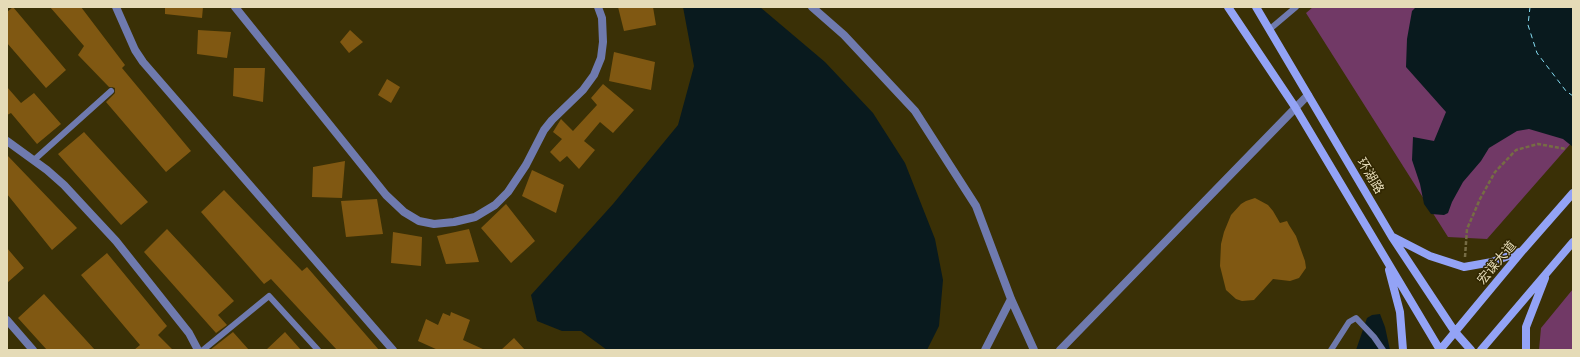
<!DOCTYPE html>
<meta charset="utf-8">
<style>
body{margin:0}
#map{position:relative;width:1580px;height:357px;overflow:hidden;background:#3a3006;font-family:Lora,serif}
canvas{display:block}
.frame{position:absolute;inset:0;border:8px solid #e5dbb7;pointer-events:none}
</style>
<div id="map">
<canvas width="1580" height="357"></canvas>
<div class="frame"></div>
</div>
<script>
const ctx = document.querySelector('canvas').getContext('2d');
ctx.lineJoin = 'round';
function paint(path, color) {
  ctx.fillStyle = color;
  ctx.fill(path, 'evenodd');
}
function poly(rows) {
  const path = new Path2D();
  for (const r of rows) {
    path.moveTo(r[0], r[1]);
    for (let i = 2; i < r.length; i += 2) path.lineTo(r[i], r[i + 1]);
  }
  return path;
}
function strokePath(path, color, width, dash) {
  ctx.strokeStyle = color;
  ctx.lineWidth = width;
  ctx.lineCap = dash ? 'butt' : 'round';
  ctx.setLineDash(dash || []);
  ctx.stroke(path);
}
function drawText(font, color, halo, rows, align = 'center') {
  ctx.font = font + ' Lora,"Noto Sans SC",serif';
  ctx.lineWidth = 3;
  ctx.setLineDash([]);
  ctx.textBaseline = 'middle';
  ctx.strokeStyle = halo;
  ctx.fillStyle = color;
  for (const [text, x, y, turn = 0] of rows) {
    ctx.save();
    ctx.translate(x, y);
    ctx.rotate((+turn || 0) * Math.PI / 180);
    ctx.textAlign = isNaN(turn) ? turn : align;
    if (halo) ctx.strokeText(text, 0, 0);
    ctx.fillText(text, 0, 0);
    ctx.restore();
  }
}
const green = poly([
 [1313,7,1573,7,1573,141,1487,239,1448,237,1306,13],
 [1573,289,1573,350,1539,350,1541,328]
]);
const water = poly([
 [683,7,760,7,825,62,873,113,905,163,935,239,943,280,939,326,927,350,607,350,581,331,562,331,537,321,531,295,613,204,678,125,694,66],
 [1416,7,1573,7,1573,147,1563,139,1529,129,1517,131,1489,148,1481,161,1463,182,1452,202,1448,213,1444,215,1431,214,1424,204,1420,184,1412,160,1413,137,1434,141,1446,112,1406,67,1407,39,1412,11],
 [1380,314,1385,327,1390,350,1356,350,1367,318,1372,315]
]);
const ferry = poly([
 [1530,7,1528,25,1537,53,1566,91,1573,96]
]);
const building = poly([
 [13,7,66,70,46,88,7,43,7,12],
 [50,7,81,7,125,65,122,68,191,151,166,172,106,102,115,93,115,88,112,87,109,87,78,55,84,46],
 [165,7,203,7,202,18,165,14],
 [618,7,653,7,656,25,624,31],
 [198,30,231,32,227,58,197,54],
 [350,30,363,42,349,53,340,42],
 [614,52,655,62,651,90,609,81],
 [234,68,265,68,263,102,233,96],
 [387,79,400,87,391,103,378,95],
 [603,84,634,110,613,133,600,122,584,141,595,150,579,169,567,156,560,162,550,152,562,139,553,132,561,119,573,131,597,105,591,98],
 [7,87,21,103,34,93,61,124,37,144,11,113,7,115],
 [84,132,148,202,121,225,58,154],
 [7,155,77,228,52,250,7,194],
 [345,161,342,198,312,197,313,167],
 [532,170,564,185,556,213,522,196],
 [224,190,302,271,307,267,379,350,337,350,271,279,264,284,201,212],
 [1255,198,1268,205,1273,211,1280,223,1287,221,1289,225,1296,236,1305,261,1306,268,1299,278,1290,281,1273,279,1254,300,1242,301,1236,299,1226,290,1220,266,1221,244,1224,232,1231,215,1241,204,1246,201],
 [377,199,383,234,346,237,341,201],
 [506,204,535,241,511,263,481,228],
 [167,229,234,301,218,315,227,325,216,333,144,252],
 [469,229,479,262,446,264,437,236],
 [393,232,422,237,421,266,391,263],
 [7,248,24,268,7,283],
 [107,253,167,326,158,335,173,350,134,350,140,345,81,275],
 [44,294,95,350,47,350,18,318],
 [451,312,470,320,463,340,485,350,438,350,418,341,426,319,438,325,443,313,450,316],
 [233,332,249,350,210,350],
 [285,332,301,350,266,350],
 [514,338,525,350,501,350]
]);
const path = poly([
 [1465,257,1467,229,1480,199,1495,172,1516,150,1538,144,1566,149]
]);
const service = poly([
 [1270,29,1296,7],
 [34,160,111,91],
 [203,350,269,296,318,350],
 [1331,350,1349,322,1356,318,1374,337,1383,350]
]);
const minor = poly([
 [116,7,135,50,143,62,393,350],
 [235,7,386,195,404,212,419,221,434,224,454,222,475,217,495,205,508,192,526,165,544,130,552,120,583,90,594,75,601,58,603,42,602,18,598,7],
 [812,7,844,35,915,111,976,206,1011,299,1034,350],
 [7,141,47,170,64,185,89,212,116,241,189,333,198,350],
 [7,320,33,350],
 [985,350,1011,299],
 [1060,350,1308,95]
]);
const secondary = poly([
 [1228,7,1295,107,1440,350],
 [1256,7,1392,237,1455,332,1471,350],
 [1393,237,1430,256,1464,267,1492,262,1522,251],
 [1389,270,1400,312,1403,350],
 [1440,350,1523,250,1573,193],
 [1481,350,1573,242],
 [1526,350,1526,327,1545,278]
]);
const streetNames = [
 ["环湖路",1370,176,59],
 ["宏谋大道",1497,263,-50]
];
paint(green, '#713966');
paint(water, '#091a1e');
strokePath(ferry, '#86def4', 1, [5, 4]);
paint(building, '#805812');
strokePath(path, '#766c44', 2.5, [4, 2]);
strokePath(service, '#6f7aae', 6);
strokePath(minor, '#6f7aae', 8);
strokePath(secondary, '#93a3f6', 8);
drawText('13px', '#e5dbb7', '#302600', streetNames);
</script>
